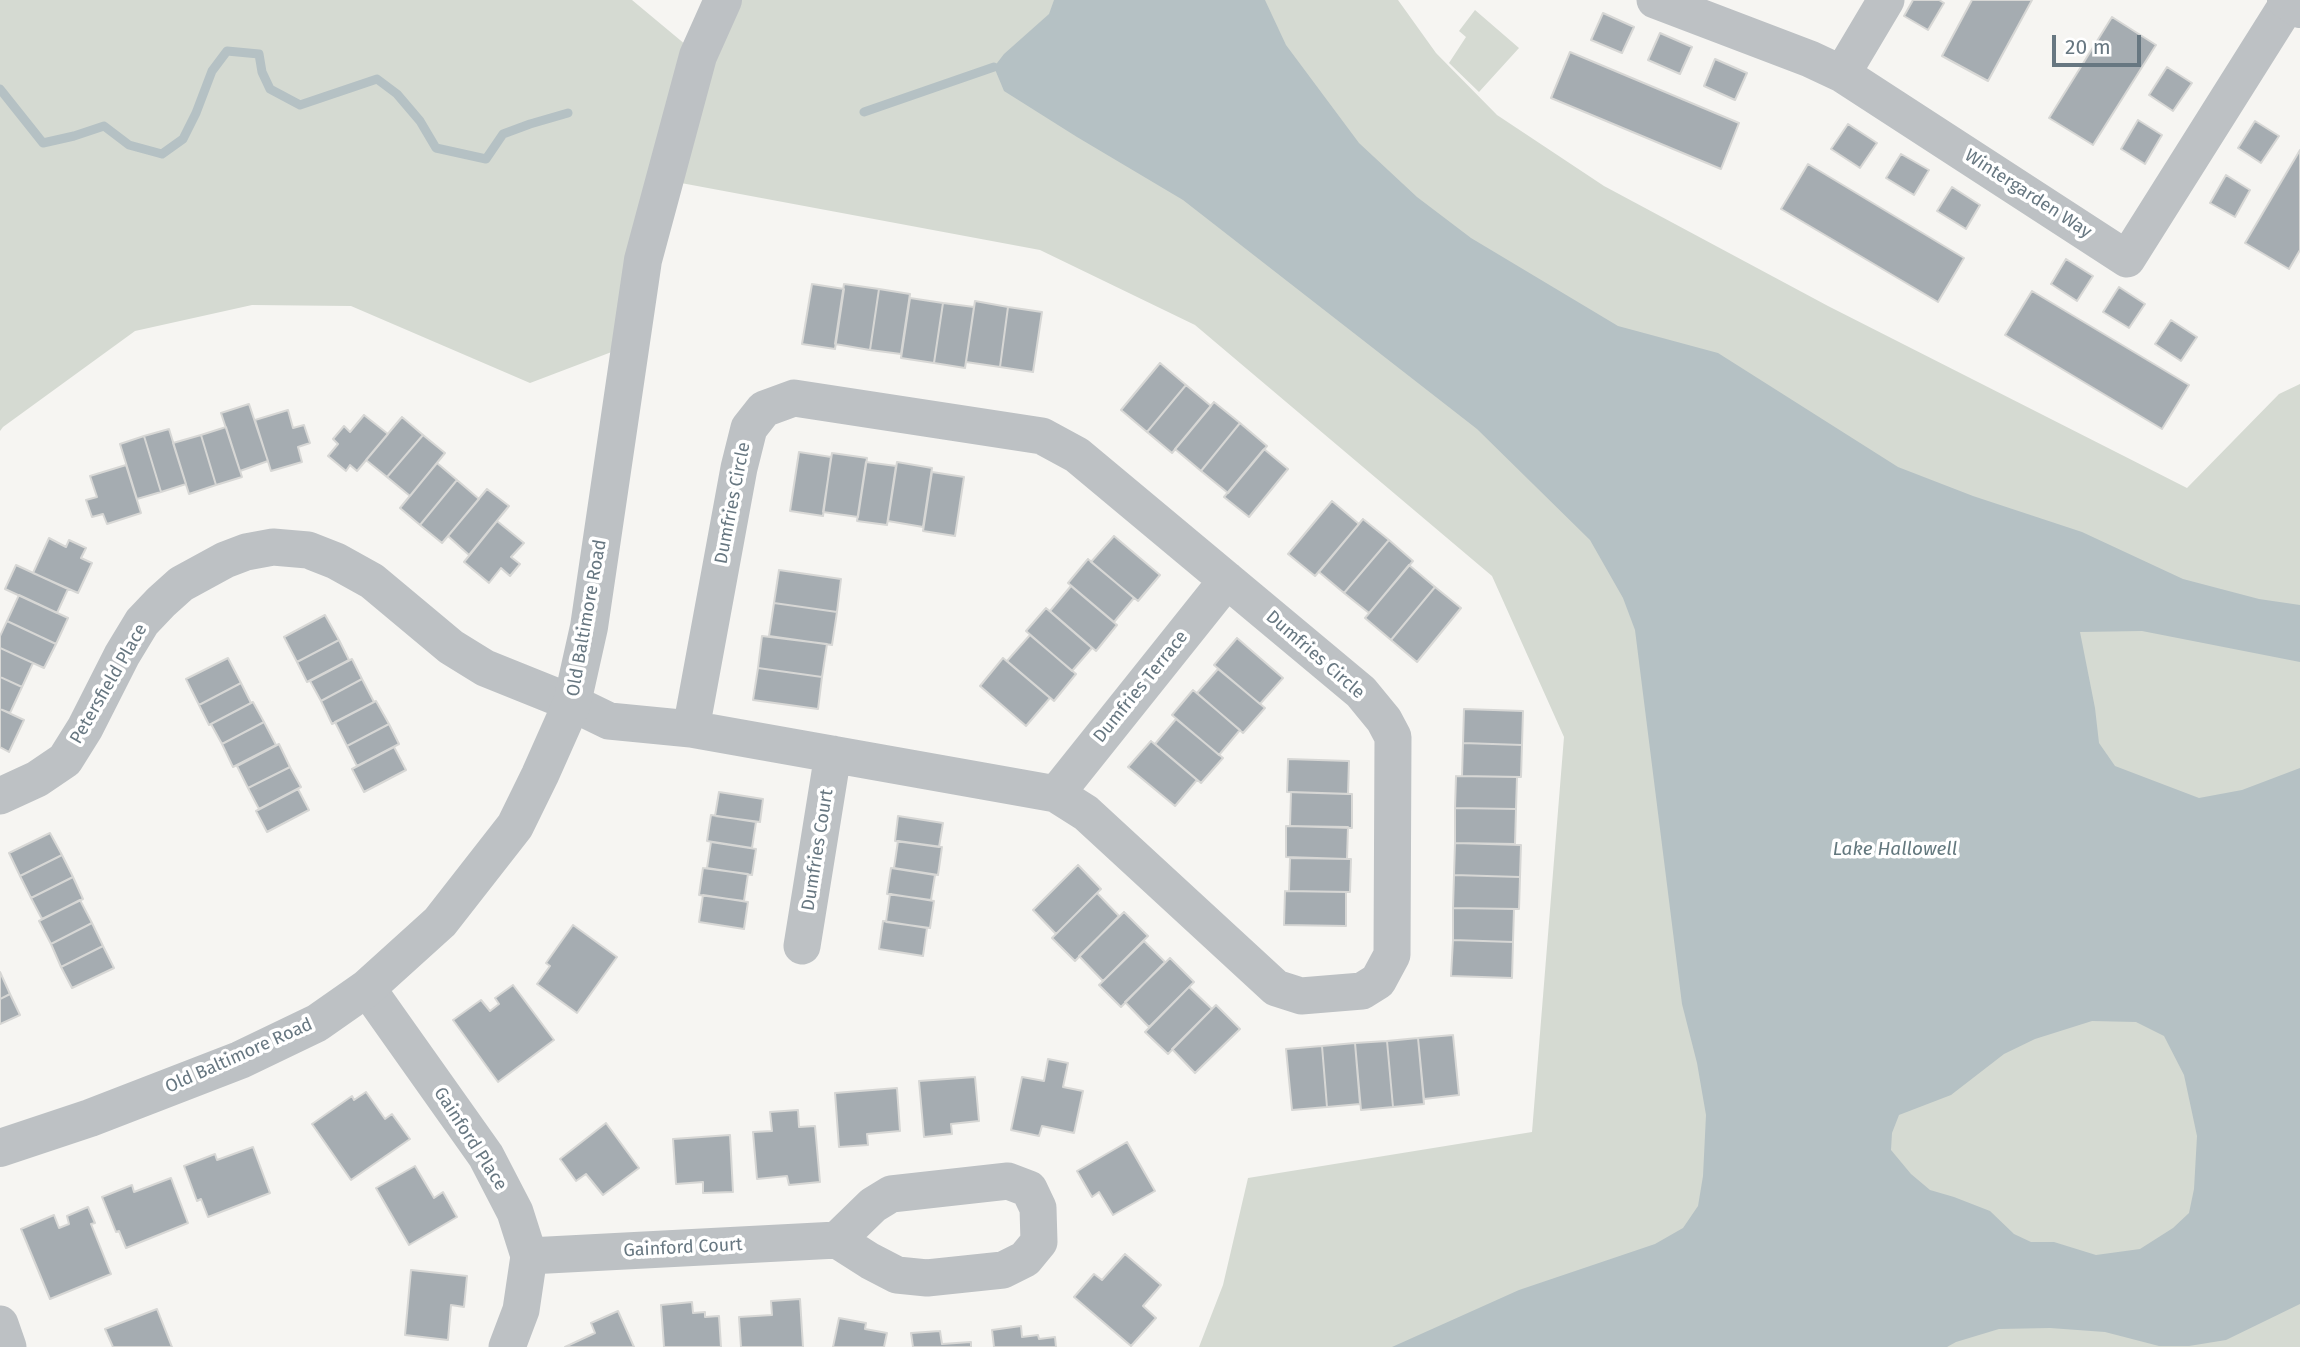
<!DOCTYPE html>
<style>
body{margin:0}
#map{position:relative;width:2300px;height:1347px;overflow:hidden;background:#f6f5f2;font-family:"Fira Sans",sans-serif}
canvas{display:block}
.scale{position:absolute;left:2052px;top:35px;width:89px;height:32px;box-sizing:border-box;border:4px solid #677781;border-top:0;padding-left:9px;font-size:21px;line-height:24px;white-space:nowrap;color:#677781;-webkit-text-stroke:5px #fff;paint-order:stroke}
</style>
<div id="map">
<canvas width="2300" height="1347"></canvas>
<div class="scale">20 m</div>
</div>
<script>
const ctx = document.querySelector('canvas').getContext('2d');
ctx.lineJoin = 'round';
function paint(path, color) {
  ctx.fillStyle = color;
  ctx.fill(path, 'evenodd');
}
function poly(rows) {
  const path = new Path2D();
  for (const r of rows) {
    path.moveTo(r[0], r[1]);
    for (let i = 2; i < r.length; i += 2) path.lineTo(r[i], r[i + 1]);
  }
  return path;
}
function strokePath(path, color, width, dash) {
  ctx.strokeStyle = color;
  ctx.lineWidth = width;
  ctx.lineCap = dash ? 'butt' : 'round';
  ctx.setLineDash(dash || []);
  ctx.stroke(path);
}
function drawText(font, color, halo, rows, align = 'center') {
  ctx.font = font + ' "Fira Sans",sans-serif';
  ctx.lineWidth = 7;
  ctx.setLineDash([]);
  ctx.textBaseline = 'middle';
  ctx.strokeStyle = halo;
  ctx.fillStyle = color;
  for (const [text, x, y, turn = 0] of rows) {
    ctx.save();
    ctx.translate(x, y);
    ctx.rotate((+turn || 0) * Math.PI / 180);
    ctx.textAlign = isNaN(turn) ? turn : align;
    if (halo) ctx.strokeText(text, 0, 0);
    ctx.fillText(text, 0, 0);
    ctx.restore();
  }
}
const green = poly([
 [0,0,632,0,698,55,723,0,1398,0,1436,53,1497,115,1604,186,1828,306,2187,488,2279,394,2300,384,2300,1347,1199,1347,1223,1285,1248,1178,1532,1132,1564,737,1492,576,1195,325,1040,250,665,180,630,345,530,383,351,306,252,305,135,331,3,427,0,431],
 [1475,10,1519,48,1479,92,1449,63,1466,37,1459,31]
]);
const water = poly([
 [1054,0,1265,0,1286,45,1359,143,1417,197,1471,238,1618,326,1718,353,1898,467,1973,496,2082,532,2183,579,2259,599,2300,605,2300,662,2142,631,2080,632,2095,708,2099,743,2115,766,2199,798,2242,790,2300,768,2300,1304,2226,1340,2189,1346,2159,1346,2105,1332,2050,1328,1999,1329,1956,1342,1947,1347,1392,1347,1519,1290,1655,1244,1683,1228,1698,1206,1703,1176,1706,1115,1697,1063,1682,1004,1635,630,1623,598,1590,540,1477,429,1183,200,1077,137,1004,91,994,67,1004,54,1049,14],
 [2092,1021,2136,1022,2164,1036,2184,1075,2197,1136,2194,1189,2189,1213,2173,1228,2140,1249,2096,1255,2054,1242,2031,1242,2014,1234,1990,1211,1954,1197,1930,1190,1911,1174,1891,1150,1892,1133,1899,1115,1951,1095,2004,1054,2035,1039]
]);
const stream = poly([
 [0,89,43,143,74,136,104,126,129,145,162,154,183,139,196,113,212,71,227,51,259,54,262,72,270,89,300,105,377,79,397,94,420,121,436,148,486,159,503,134,530,124,568,113],
 [864,112,994,67]
]);
const building = poly([
 [1913,0,1939,0,1944,3,1928,30,1904,16,1913,0],
 [1972,0,2032,0,1988,81,1942,56,1972,0],
 [1603,13,1634,27,1622,53,1591,40,1603,13],
 [2112,17,2156,45,2093,145,2049,118,2112,17],
 [1660,33,1692,47,1680,74,1648,60,1660,33],
 [1570,52,1739,123,1721,169,1551,98,1570,52],
 [1715,59,1747,73,1735,100,1704,86,1715,59],
 [2167,67,2192,83,2173,111,2149,95,2167,67],
 [2138,120,2162,135,2145,164,2121,149,2138,120],
 [2255,121,2279,136,2261,163,2238,148,2255,121],
 [1848,124,1877,143,1860,168,1831,149,1848,124],
 [2300,150,2300,250,2289,269,2245,243,2300,150],
 [1901,154,1929,170,1914,195,1886,178,1901,154],
 [1808,164,1964,258,1938,302,1781,209,1808,164],
 [2226,175,2250,190,2235,217,2210,203,2226,175],
 [1952,187,1980,205,1966,229,1937,211,1952,187],
 [2066,259,2093,276,2077,301,2051,284,2066,259],
 [812,284,844,289,835,349,802,344,812,284],
 [844,284,879,289,870,350,835,344,844,284],
 [2119,287,2145,304,2129,328,2103,312,2119,287],
 [879,289,910,294,901,354,870,350,879,289],
 [2032,291,2189,385,2162,429,2005,335,2032,291],
 [910,298,943,303,934,363,901,358,910,298],
 [975,301,1008,307,1000,367,966,362,975,301],
 [943,303,974,307,965,368,934,363,943,303],
 [1008,307,1042,312,1033,372,1000,367,1008,307],
 [2171,320,2197,337,2181,361,2155,344,2171,320],
 [1160,363,1186,385,1147,432,1121,410,1160,363],
 [1186,385,1211,406,1172,453,1147,432,1186,385],
 [1214,402,1240,423,1201,471,1175,449,1214,402],
 [249,404,268,461,240,471,221,413,249,404],
 [288,410,293,428,304,425,310,443,298,447,302,462,271,471,255,420,288,410],
 [364,415,388,434,357,471,350,465,346,471,328,456,338,444,333,439,344,426,350,432,364,415],
 [402,417,423,435,387,477,366,460,402,417],
 [1240,423,1267,446,1228,493,1201,471,1240,423],
 [226,427,242,477,216,485,201,435,226,427],
 [169,429,186,484,161,492,144,436,169,429],
 [201,435,216,485,189,494,173,443,201,435],
 [423,435,445,453,410,496,387,477,423,435],
 [144,436,161,492,137,499,120,444,144,436],
 [1264,449,1288,469,1249,517,1224,497,1264,449],
 [799,452,831,457,823,516,790,511,799,452],
 [832,453,867,458,858,517,823,512,832,453],
 [866,462,896,466,887,525,857,521,866,462],
 [897,462,932,468,923,527,888,521,897,462],
 [437,463,457,480,420,525,400,508,437,463],
 [126,465,141,513,107,524,103,514,92,517,86,500,97,497,90,476,126,465],
 [932,472,964,477,955,536,923,531,932,472],
 [457,480,479,499,442,543,420,525,457,480],
 [487,489,509,506,469,555,448,536,487,489],
 [1332,501,1359,524,1315,576,1288,554,1332,501],
 [1363,519,1389,540,1344,593,1319,572,1363,519],
 [497,521,524,543,511,557,520,564,510,576,501,568,489,583,464,562,497,521],
 [1114,536,1160,575,1138,601,1091,562,1114,536],
 [49,538,66,547,69,540,86,548,81,558,92,563,78,593,33,573,49,538],
 [1389,540,1413,561,1369,613,1344,593,1389,540],
 [1088,559,1134,598,1114,622,1068,583,1088,559],
 [16,565,68,589,57,613,5,589,16,565],
 [1409,565,1435,587,1391,640,1365,618,1409,565],
 [779,570,841,579,837,612,774,603,779,570],
 [1071,586,1117,625,1096,651,1050,611,1071,586],
 [1435,587,1461,608,1417,662,1391,640,1435,587],
 [19,595,68,618,56,644,7,621,19,595],
 [774,603,837,612,832,645,769,636,774,603],
 [1046,608,1092,648,1072,671,1026,631,1046,608],
 [325,615,339,640,297,662,284,637,325,615],
 [7,621,56,644,44,668,0,648,0,636,7,621],
 [1030,635,1076,674,1054,701,1007,661,1030,635],
 [762,636,827,644,822,677,758,668,762,636],
 [1237,638,1283,678,1260,704,1214,665,1237,638],
 [339,640,349,660,307,682,297,662,339,640],
 [0,648,33,663,22,687,0,677,0,648],
 [228,658,241,683,199,705,186,679,228,658],
 [1003,658,1050,698,1026,726,980,686,1003,658],
 [352,659,362,679,321,701,310,681,352,659],
 [758,668,822,677,818,709,753,700,758,668],
 [1218,669,1265,708,1243,733,1197,693,1218,669],
 [0,677,22,687,10,713,0,709,0,677],
 [362,679,374,702,332,724,321,701,362,679],
 [241,683,251,703,209,725,199,705,241,683],
 [1193,690,1240,730,1219,755,1172,715,1193,690],
 [376,701,389,724,347,746,335,722,376,701],
 [253,702,264,722,222,744,211,724,253,702],
 [0,709,24,720,9,752,0,747,0,709],
 [1464,709,1523,711,1522,745,1463,743,1464,709],
 [1176,719,1223,758,1201,783,1155,744,1176,719],
 [264,722,276,745,233,767,222,744,264,722],
 [389,724,399,744,357,766,347,746,389,724],
 [1151,741,1197,780,1175,806,1128,767,1151,741],
 [1463,743,1522,745,1521,777,1462,776,1463,743],
 [279,744,290,767,248,788,237,766,279,744],
 [394,747,406,770,364,792,352,769,394,747],
 [1288,759,1349,761,1348,794,1287,792,1288,759],
 [290,767,301,787,259,809,248,788,290,767],
 [1456,776,1517,777,1516,809,1455,808,1456,776],
 [298,789,309,810,267,832,256,811,298,789],
 [719,792,763,799,760,822,715,816,719,792],
 [1291,792,1352,794,1352,828,1290,826,1291,792],
 [1455,808,1516,809,1515,844,1455,843,1455,808],
 [711,815,756,822,752,848,707,841,711,815],
 [898,816,943,823,939,847,895,841,898,816],
 [1286,826,1348,827,1347,859,1286,857,1286,826],
 [50,833,62,855,20,876,9,853,50,833],
 [898,841,942,847,938,875,894,868,898,841],
 [711,842,756,849,752,875,707,868,711,842],
 [1455,843,1521,845,1520,877,1454,875,1455,843],
 [62,855,73,877,31,898,20,876,62,855],
 [1290,858,1351,859,1350,892,1289,891,1290,858],
 [1078,865,1101,889,1056,934,1033,910,1078,865],
 [703,868,748,874,744,901,699,895,703,868],
 [891,868,935,875,931,900,887,894,891,868],
 [1454,875,1520,877,1519,909,1453,908,1454,875],
 [73,877,83,899,42,919,31,898,73,877],
 [1285,891,1346,892,1346,926,1284,925,1285,891],
 [1097,893,1119,916,1075,961,1052,938,1097,893],
 [890,894,934,901,930,928,886,922,890,894],
 [703,895,748,902,744,929,699,922,703,895],
 [80,900,92,923,51,944,39,921,80,900],
 [1453,908,1514,909,1513,942,1453,940,1453,908],
 [1124,912,1148,936,1103,981,1079,956,1124,912],
 [883,921,927,928,923,956,879,949,883,921],
 [92,923,103,946,61,967,51,944,92,923],
 [573,925,617,957,577,1013,537,984,550,966,546,963,573,925],
 [1453,940,1513,942,1512,978,1451,976,1453,940],
 [1144,941,1165,962,1121,1007,1099,985,1144,941],
 [103,946,114,968,72,988,61,967,103,946],
 [1170,958,1194,982,1149,1027,1125,1002,1170,958],
 [0,972,10,994,0,999,0,972],
 [513,985,554,1040,498,1082,453,1020,481,1000,490,1011,499,1004,495,998,513,985],
 [1189,987,1212,1009,1168,1054,1145,1032,1189,987],
 [10,994,20,1015,0,1024,0,999,10,994],
 [1216,1005,1240,1029,1195,1073,1172,1049,1216,1005],
 [1453,1035,1459,1095,1424,1099,1418,1038,1453,1035],
 [1418,1038,1424,1104,1393,1107,1387,1041,1418,1038],
 [1387,1041,1393,1107,1361,1110,1355,1043,1387,1041],
 [1355,1043,1360,1104,1327,1107,1322,1046,1355,1043],
 [1322,1046,1327,1107,1292,1110,1286,1049,1322,1046],
 [1048,1059,1068,1063,1063,1087,1083,1091,1074,1133,1042,1126,1039,1136,1011,1130,1022,1077,1044,1081,1048,1059],
 [975,1077,979,1121,951,1124,952,1134,924,1137,919,1081,975,1077],
 [897,1088,900,1131,867,1134,868,1145,839,1147,835,1093,897,1088],
 [366,1092,385,1119,392,1114,410,1139,351,1180,312,1124,352,1096,354,1100,366,1092],
 [798,1110,799,1127,815,1126,820,1182,789,1185,787,1176,757,1179,753,1132,772,1131,770,1112,798,1110],
 [606,1123,639,1168,603,1195,586,1174,576,1181,560,1159,606,1123],
 [730,1135,733,1192,703,1193,703,1182,676,1184,673,1139,730,1135],
 [1127,1142,1155,1191,1113,1215,1099,1192,1092,1197,1077,1171,1127,1142],
 [253,1147,270,1193,208,1217,201,1199,197,1201,184,1166,215,1154,217,1160,253,1147],
 [415,1166,434,1198,443,1192,457,1217,409,1245,376,1188,415,1166],
 [171,1178,188,1223,126,1248,119,1231,116,1232,102,1197,132,1185,134,1192,171,1178],
 [88,1207,95,1223,91,1224,111,1274,50,1299,21,1229,54,1215,59,1228,69,1224,67,1216,88,1207],
 [1125,1254,1161,1285,1143,1306,1156,1318,1131,1346,1074,1297,1094,1274,1102,1280,1125,1254],
 [411,1270,467,1276,464,1307,451,1305,448,1340,405,1335,411,1270],
 [800,1299,803,1347,741,1347,739,1317,772,1315,771,1301,800,1299],
 [692,1302,693,1313,705,1312,705,1317,719,1316,721,1347,664,1347,661,1305,692,1302],
 [157,1309,172,1347,113,1347,105,1329,157,1309],
 [618,1311,634,1347,565,1347,595,1333,591,1323,618,1311],
 [839,1318,866,1323,865,1329,887,1333,884,1347,833,1347,839,1318],
 [1021,1326,1022,1337,1038,1335,1039,1339,1055,1337,1056,1347,994,1347,992,1330,1021,1326],
 [940,1331,942,1344,971,1342,971,1347,913,1347,911,1333,940,1331]
]);
const minor = poly([
 [1655,0,1810,59,1842,74,2127,259,2290,0],
 [1842,74,1886,0],
 [1056,794,1227,580],
 [0,796,37,779,65,760,85,728,122,655,142,622,161,602,181,584,225,560,246,552,273,547,308,550,336,561,372,581,451,647,485,668,572,703,609,721,691,729,1056,794,1086,813,1276,988,1301,996,1362,991,1378,981,1392,955,1393,737,1384,720,1361,692,1077,455,1042,436,794,398,764,409,749,428,739,468,691,729],
 [802,946,833,754],
 [367,988,486,1156,515,1212,529,1256,521,1310,507,1347],
 [529,1256,837,1240,870,1261,897,1275,927,1278,1003,1270,1025,1259,1039,1242,1038,1208,1029,1189,1008,1181,891,1194,873,1205,837,1240],
 [0,1324,8,1347]
]);
const tertiary = poly([
 [2286,0,2300,9],
 [0,1148,90,1118,240,1060,317,1023,367,988,440,922,515,826,540,775,572,703,589,627,643,260,698,56,723,0]
]);
const streetNames = [
 ["Wintergarden Way",2028,194,33],
 ["Dumfries Circle",733,503,-79],
 ["Old Baltimore Road",587,618,-80],
 ["Dumfries Circle",1315,655,41],
 ["Petersfield Place",109,684,-60],
 ["Dumfries Terrace",1141,687,-51],
 ["Dumfries Court",818,850,-81],
 ["Old Baltimore Road",239,1056,-24],
 ["Gainford Place",470,1139,57],
 ["Gainford Court",683,1248,-3]
];
const waterNames = [
 ["Lake Hallowell",1895,850]
];
paint(green, '#d5dad2');
paint(water, '#b5c1c4');
strokePath(stream, '#b5c1c4', 9);
paint(building, '#a5acb1');
strokePath(building, '#d7d7d5', 2);
strokePath(minor, '#bdc1c4', 37);
strokePath(tertiary, '#bdc1c4', 38);
drawText('18px', '#677781', '#fff', streetNames);
drawText('italic 19px', '#63787e', '#fff', waterNames);
</script>
